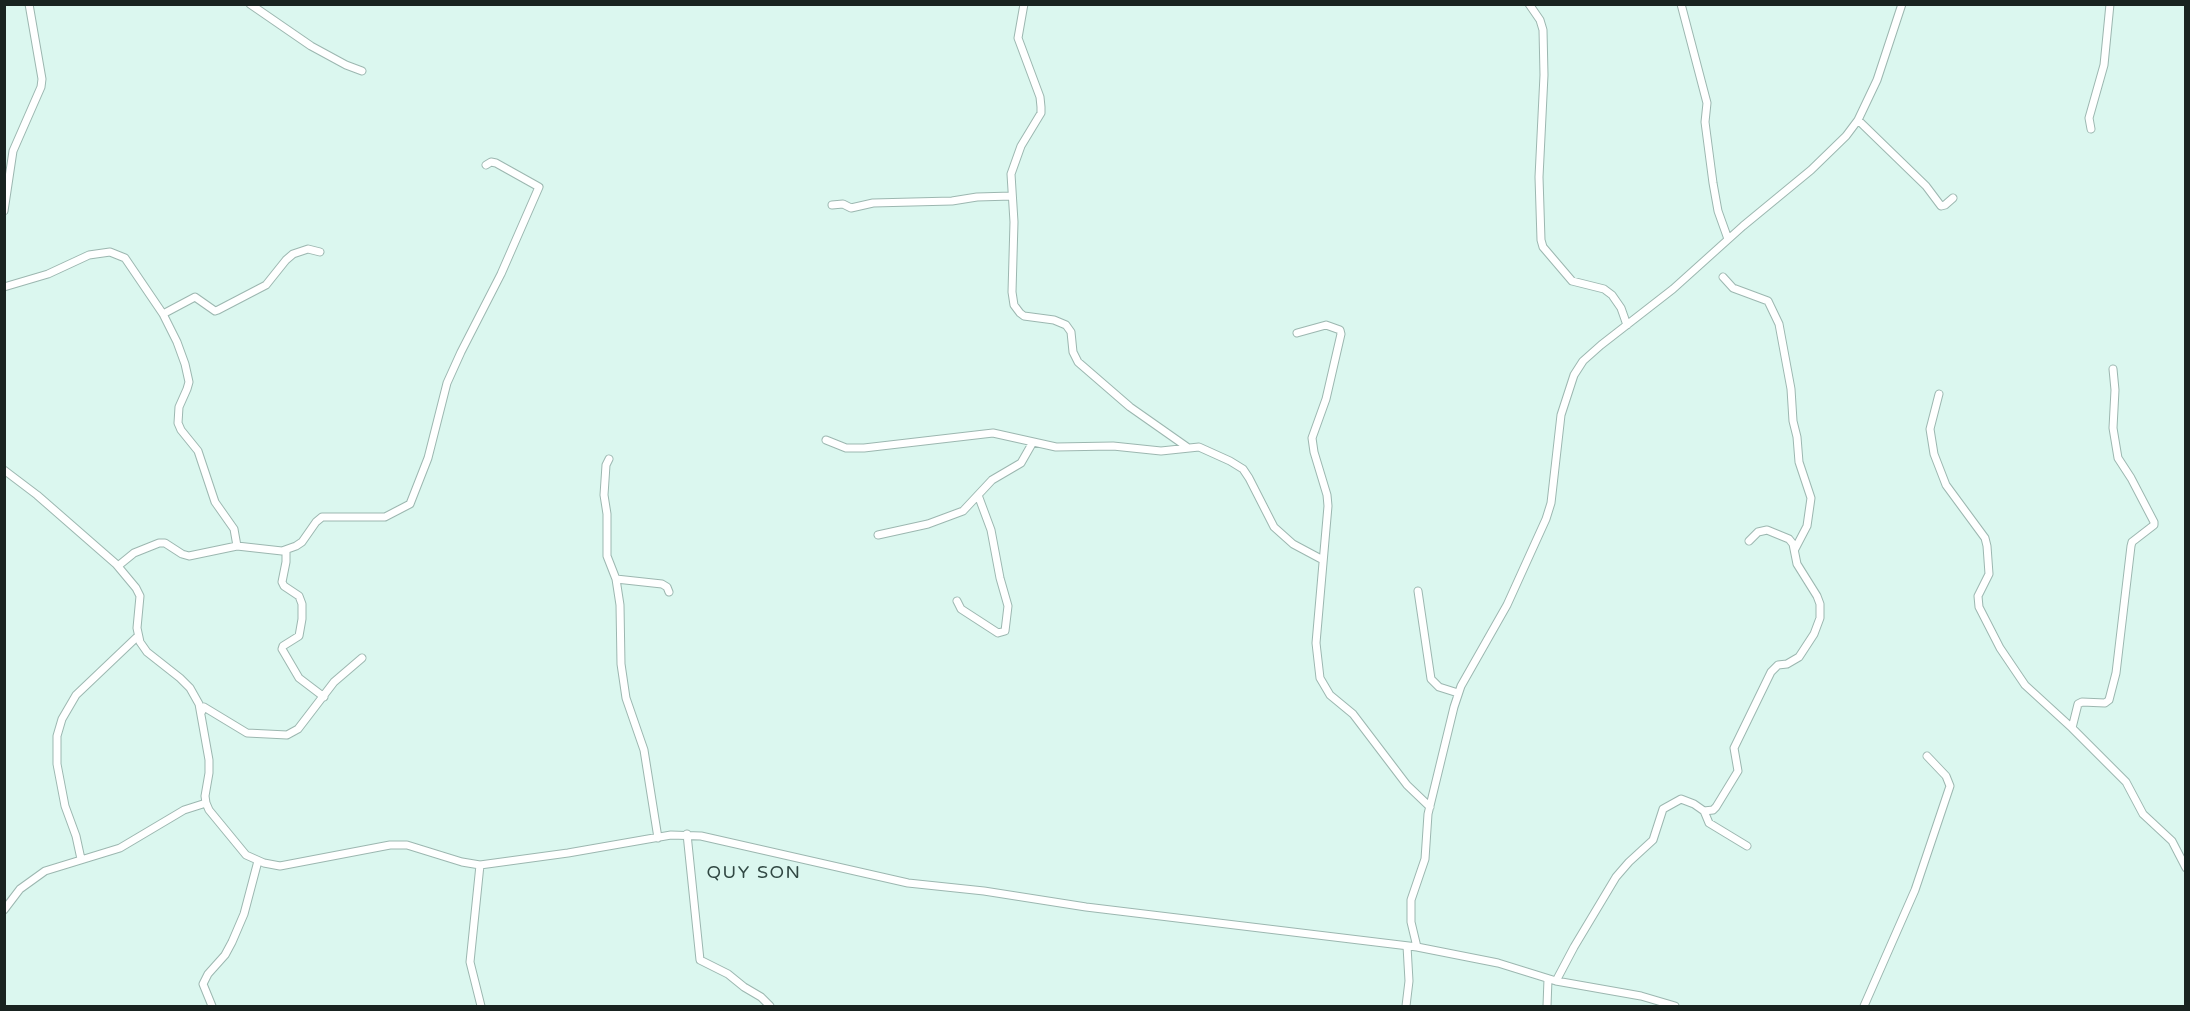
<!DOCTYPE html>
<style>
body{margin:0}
#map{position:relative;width:2190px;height:1011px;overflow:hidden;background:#dbf7ef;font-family:"Varela Round",sans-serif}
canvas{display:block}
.frame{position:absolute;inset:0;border:6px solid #192320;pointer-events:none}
</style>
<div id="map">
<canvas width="2190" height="1011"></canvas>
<div class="frame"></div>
</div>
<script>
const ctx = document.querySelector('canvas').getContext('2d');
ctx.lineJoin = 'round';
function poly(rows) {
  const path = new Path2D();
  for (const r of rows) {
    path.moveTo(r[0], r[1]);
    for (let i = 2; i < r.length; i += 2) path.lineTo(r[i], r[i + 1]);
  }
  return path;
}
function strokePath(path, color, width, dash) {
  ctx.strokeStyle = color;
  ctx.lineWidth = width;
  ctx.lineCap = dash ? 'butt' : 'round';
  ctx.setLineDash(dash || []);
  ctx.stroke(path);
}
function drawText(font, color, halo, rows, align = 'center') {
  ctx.font = font + ' "Varela Round",sans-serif';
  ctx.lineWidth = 6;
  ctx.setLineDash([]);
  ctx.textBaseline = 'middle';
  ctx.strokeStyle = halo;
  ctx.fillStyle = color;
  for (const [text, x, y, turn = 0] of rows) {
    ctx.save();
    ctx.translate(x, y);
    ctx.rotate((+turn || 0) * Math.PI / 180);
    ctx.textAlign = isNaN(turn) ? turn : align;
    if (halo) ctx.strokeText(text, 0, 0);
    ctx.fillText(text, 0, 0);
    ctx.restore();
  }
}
const street = poly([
 [250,4,311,46,346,65,362,71],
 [1024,4,1018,38,1040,97,1041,107,1041,113,1021,146,1011,174,1014,222,1012,292,1014,305,1020,313,1024,316,1054,320,1066,325,1071,332,1073,352,1078,362,1130,407,1187,447],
 [1529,4,1540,20,1543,30,1544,75,1539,177,1541,240,1543,247,1572,281,1604,289,1612,295,1621,308,1627,325],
 [1681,4,1707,103,1705,122,1713,183,1718,211,1728,239],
 [1858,120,1926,186,1941,206,1945,205,1953,198],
 [2091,129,2089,118,2104,65,2110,4],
 [832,205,843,204,851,208,873,203,952,201,977,197,1012,196],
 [4,211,13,151,41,87,42,79,29,4],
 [1723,277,1733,288,1768,301,1779,324,1791,389,1793,421,1797,437,1799,462,1811,498,1807,526,1795,549],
 [4,287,48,274,89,255,110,252,125,258,163,314,177,342,185,364,189,382,187,389,179,407,178,423,181,430,198,451,215,502,234,529,237,546],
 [163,314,195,297,215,311,218,310,266,285,286,260,293,254,308,249,320,252],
 [1297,333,1326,325,1340,330,1341,334,1326,399,1312,438,1314,452,1327,495,1328,506,1316,643,1320,678,1330,695,1353,714,1407,785,1430,807],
 [2113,369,2115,390,2113,428,2118,458,2131,478,2154,522,2154,525,2132,542,2131,546,2116,673,2109,700,2105,703,2082,702,2078,704,2072,728,2126,782,2143,814,2172,841,2186,868],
 [1939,394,1930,429,1934,454,1946,485,1985,538,1987,546,1989,574,1978,596,1979,607,2000,648,2025,685,2072,728],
 [826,440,846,448,864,448,993,433,1056,447,1113,446,1161,451,1199,447,1230,461,1243,469,1249,478,1274,527,1293,544,1323,560],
 [609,459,606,465,604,495,607,514,607,556,616,579,620,605,621,664,626,698,644,750,658,838],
 [4,470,37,495,116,564,136,588,140,596,137,628,140,642,147,652,180,678,190,688,199,704,209,760,209,773,205,796,206,803,209,810,246,855,264,863,280,866,390,845,407,845,462,862,480,865,568,853,671,835,701,836,908,883,984,891,1086,907,1417,947,1498,963,1556,981,1641,996,1675,1006],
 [878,535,928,524,963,511,992,480,1021,463,1033,442],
 [286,550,286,562,282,582,284,586,299,596,302,604,302,619,299,636,283,646,282,649,299,678,324,697],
 [118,566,134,553,159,543,165,543,182,554,189,556,237,546,282,551,296,546,302,542,316,522,322,517,385,517,410,504,428,458,447,383,461,352,501,274,539,187,496,163,491,162,486,165],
 [616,579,662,584,667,587,669,592],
 [1418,591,1431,679,1439,687,1458,693],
 [957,601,961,609,998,633,1005,631,1008,606,1000,578,991,530,978,495],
 [201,713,204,707,247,733,287,735,298,729,334,682,362,658],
 [1704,811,1709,823,1747,846],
 [687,834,700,960,728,974,744,987,761,997,770,1006],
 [81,859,76,836,65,806,57,764,57,736,62,719,76,695,138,636],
 [480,865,470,962,481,1006],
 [4,910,20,889,45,871,120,848,184,810,206,803],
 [1417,947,1411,922,1411,900,1425,859,1428,814,1454,707,1461,686,1507,605,1546,519,1551,503,1561,415,1574,375,1583,361,1601,345,1673,289,1743,226,1811,170,1846,136,1858,120,1877,80,1902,4],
 [1556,981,1574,947,1616,877,1629,862,1653,840,1663,809,1681,799,1694,804,1704,811,1713,810,1716,807,1738,771,1734,748,1771,672,1778,665,1787,664,1799,657,1814,634,1820,618,1820,604,1817,596,1797,564,1793,544,1789,539,1767,530,1758,532,1749,541],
 [212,1006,203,984,208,974,225,955,232,942,244,914,258,861],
 [1406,1006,1409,981,1407,946],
 [1547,1006,1548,979],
 [1864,1006,1915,890,1950,786,1946,776,1927,756]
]);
const quarterNames = [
 ["QUY SON",754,873]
];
strokePath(street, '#9cb7b0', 9);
strokePath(street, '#fff', 7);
ctx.letterSpacing = '1.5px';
drawText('18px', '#304742', '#dbf7ef', quarterNames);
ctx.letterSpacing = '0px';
</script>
